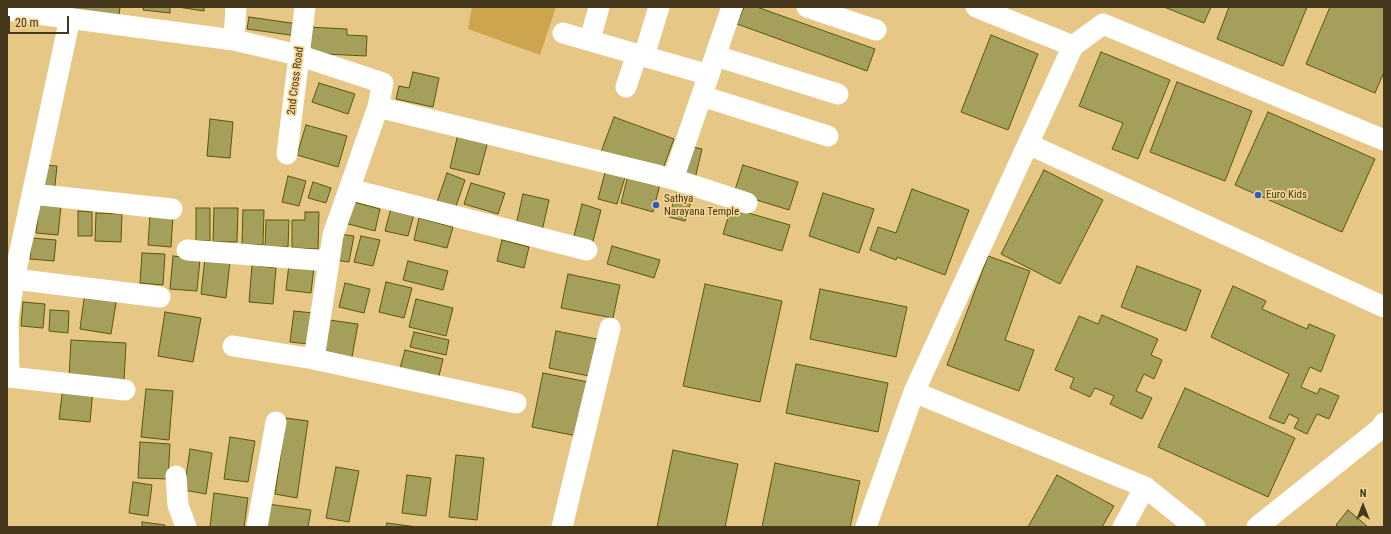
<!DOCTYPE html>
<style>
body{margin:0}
#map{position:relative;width:1391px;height:534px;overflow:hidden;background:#e6c786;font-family:"Roboto Condensed",sans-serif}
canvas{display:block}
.frame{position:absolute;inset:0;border:8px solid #44371c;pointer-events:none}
.north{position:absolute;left:1343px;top:486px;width:40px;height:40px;-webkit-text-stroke:3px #f4d493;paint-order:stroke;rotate:0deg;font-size:11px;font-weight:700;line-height:16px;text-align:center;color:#44371c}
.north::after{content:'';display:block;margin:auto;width:14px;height:18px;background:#44371c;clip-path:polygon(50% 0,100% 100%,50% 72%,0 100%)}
.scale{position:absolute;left:8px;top:16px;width:61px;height:18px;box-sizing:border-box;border:2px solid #44371c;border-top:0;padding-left:5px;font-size:12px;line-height:14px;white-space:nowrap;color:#44371c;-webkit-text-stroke:3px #f4d493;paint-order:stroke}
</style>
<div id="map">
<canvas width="1391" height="534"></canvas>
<div class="frame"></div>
<div class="north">N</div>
<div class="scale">20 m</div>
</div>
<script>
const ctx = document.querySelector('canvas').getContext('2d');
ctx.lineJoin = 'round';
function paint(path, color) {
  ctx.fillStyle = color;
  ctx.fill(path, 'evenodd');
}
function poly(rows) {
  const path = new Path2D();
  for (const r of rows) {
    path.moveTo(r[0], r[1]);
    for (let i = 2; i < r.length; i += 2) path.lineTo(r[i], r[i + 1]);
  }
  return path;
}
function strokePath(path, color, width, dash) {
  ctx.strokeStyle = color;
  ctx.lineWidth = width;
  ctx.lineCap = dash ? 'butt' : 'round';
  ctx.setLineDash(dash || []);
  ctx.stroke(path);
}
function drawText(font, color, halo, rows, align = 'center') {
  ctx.font = font + ' "Roboto Condensed",sans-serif';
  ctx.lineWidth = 3.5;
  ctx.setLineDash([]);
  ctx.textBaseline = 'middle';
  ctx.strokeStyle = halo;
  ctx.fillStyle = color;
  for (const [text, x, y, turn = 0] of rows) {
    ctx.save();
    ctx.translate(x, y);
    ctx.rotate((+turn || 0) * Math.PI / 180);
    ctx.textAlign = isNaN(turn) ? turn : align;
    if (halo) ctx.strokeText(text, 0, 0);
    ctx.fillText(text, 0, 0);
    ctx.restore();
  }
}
const green = poly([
 [472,7,556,7,540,55,468,29]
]);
const building = poly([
 [59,7,120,7,119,15,59,7],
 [144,7,170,7,170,13,143,10,144,7],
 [178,7,204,7,204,11,178,7],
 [744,7,757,7,875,49,867,71,737,24,744,7],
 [1164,7,1211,7,1204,23,1164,7],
 [1229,7,1307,7,1283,66,1217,39,1229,7],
 [1330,7,1384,7,1384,72,1375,93,1306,64,1330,7],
 [249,17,298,24,297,36,247,29,249,17],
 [307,27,347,29,347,35,367,36,366,56,306,53,307,27],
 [991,35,1038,54,1008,130,961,112,991,35],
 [1101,52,1170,80,1138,159,1112,149,1123,123,1079,106,1101,52],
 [413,72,439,78,433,107,396,99,399,86,409,88,413,72],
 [1177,82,1252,111,1225,181,1150,152,1177,82],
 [319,83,355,94,348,114,312,102,319,83],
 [1268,112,1375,159,1342,232,1235,185,1268,112],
 [614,117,674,139,661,174,601,152,614,117],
 [210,119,233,122,230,158,207,156,210,119],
 [306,125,347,136,338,167,297,155,306,125],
 [458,134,488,141,479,175,450,168,458,134],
 [689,146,702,149,695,179,682,176,689,146],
 [43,165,57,166,54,194,40,193,43,165],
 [743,165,798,182,789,210,734,193,743,165],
 [606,169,626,174,617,204,598,199,606,169],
 [1044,170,1103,200,1060,284,1001,254,1044,170],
 [447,173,465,180,454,212,436,205,447,173],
 [628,175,660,184,653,212,621,203,628,175],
 [288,176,306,181,299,206,282,202,288,176],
 [313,182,331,188,326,203,308,198,313,182],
 [471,183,505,193,498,214,464,204,471,183],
 [912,189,969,210,945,275,897,257,896,260,870,250,878,227,896,233,912,189],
 [676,193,692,198,685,221,669,217,676,193],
 [823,193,874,209,859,253,809,236,823,193],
 [523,194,549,200,542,231,516,225,523,194],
 [354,202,380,209,375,231,348,224,354,202],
 [39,204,61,206,58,235,36,233,39,204],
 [582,204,601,210,592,245,573,240,582,204],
 [196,208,210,208,210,241,196,241,196,208],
 [214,208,238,208,237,242,213,242,214,208],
 [391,208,414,214,408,236,385,231,391,208],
 [731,208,790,225,782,251,723,234,731,208],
 [243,210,264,210,263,245,242,245,243,210],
 [78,211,92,212,92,236,78,236,78,211],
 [305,212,319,212,318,249,292,248,292,220,305,220,305,212],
 [96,213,122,214,121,242,95,241,96,213],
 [150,215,173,216,171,247,148,245,150,215],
 [419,218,453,227,447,248,414,240,419,218],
 [266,220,289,220,288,247,265,247,266,220],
 [339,234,354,236,349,262,334,260,339,234],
 [361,236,380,240,373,266,354,262,361,236],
 [32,238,56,240,54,261,30,259,32,238],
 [502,240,529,247,524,268,497,261,502,240],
 [612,246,660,260,654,278,607,264,612,246],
 [142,253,165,254,163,285,140,283,142,253],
 [173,256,200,259,197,291,170,289,173,256],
 [988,256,1030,271,1005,340,1034,350,1019,391,947,365,988,256],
 [205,258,230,261,226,298,201,294,205,258],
 [408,261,448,271,443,290,403,280,408,261],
 [289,264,314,267,311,293,286,290,289,264],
 [252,265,276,268,273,304,249,302,252,265],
 [1137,266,1201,290,1186,331,1121,307,1137,266],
 [568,274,620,285,613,318,561,308,568,274],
 [386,282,412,288,404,318,379,312,386,282],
 [345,283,370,289,364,313,339,307,345,283],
 [705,284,782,301,760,402,683,386,705,284],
 [1233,286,1266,301,1262,309,1307,329,1309,324,1335,335,1321,372,1310,367,1301,387,1317,394,1320,388,1339,396,1329,419,1317,414,1307,434,1294,428,1299,419,1289,414,1284,424,1269,418,1289,374,1211,337,1233,286],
 [820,289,907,307,896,357,810,339,820,289],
 [85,292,117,297,111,334,80,329,85,292],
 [416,299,453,308,446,336,409,327,416,299],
 [23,302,45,304,43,328,21,326,23,302],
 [50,310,69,311,68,333,49,331,50,310],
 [294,311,313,313,309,344,290,342,294,311],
 [165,312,201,318,193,362,158,356,165,312],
 [1102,315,1158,339,1151,355,1162,360,1154,379,1144,374,1136,391,1152,398,1142,419,1110,404,1114,396,1095,388,1090,397,1070,388,1074,378,1055,370,1079,316,1098,324,1102,315],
 [329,320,358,324,352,357,324,353,329,320],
 [556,331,602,340,594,377,549,368,556,331],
 [414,332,449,340,446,355,410,347,414,332],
 [71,340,126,343,124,381,69,378,71,340],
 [405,350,443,359,439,376,400,368,405,350],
 [796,364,888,383,878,432,786,413,796,364],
 [543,373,588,382,577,436,532,427,543,373],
 [63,387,93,390,90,422,59,419,63,387],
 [1185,388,1295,438,1268,497,1158,447,1185,388],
 [146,389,173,391,169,440,141,437,146,389],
 [286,418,308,421,297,498,275,494,286,418],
 [230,437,255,441,248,482,224,479,230,437],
 [140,442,170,444,168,479,138,478,140,442],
 [190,449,212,453,206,494,184,490,190,449],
 [673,450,738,464,725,527,657,527,673,450],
 [456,455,484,458,477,520,449,517,456,455],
 [775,463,860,481,850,527,762,527,775,463],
 [336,467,359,471,349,522,326,518,336,467],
 [407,475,431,478,426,516,402,513,407,475],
 [1057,475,1114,506,1102,527,1028,527,1057,475],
 [133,482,152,485,148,516,129,513,133,482],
 [214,493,248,498,244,527,210,527,214,493],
 [268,504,311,510,308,527,265,527,268,504],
 [1348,510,1368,527,1339,527,1336,525,1348,510],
 [142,522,165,525,165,527,142,527,142,522],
 [387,523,417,527,386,527,387,523]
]);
const street = poly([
 [807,7,876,30],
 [976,7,1073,46],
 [7,10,234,40,298,55,383,83,378,107,333,235,314,359,233,346],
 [563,33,709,75],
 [234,40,236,7],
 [590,40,599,7],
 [644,56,659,7],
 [716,56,838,94],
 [626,87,637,54],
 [702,96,828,136],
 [378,107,673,179,747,203],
 [1028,144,1384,307],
 [287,154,305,7],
 [673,179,732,7],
 [349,189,587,250],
 [32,194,172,209],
 [187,250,329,261],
 [14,279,160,297],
 [7,319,8,320,9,377,125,390],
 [8,320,14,279,70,18],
 [309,358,516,403],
 [176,476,178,505,186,527],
 [257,527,276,422],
 [562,527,610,328],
 [866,527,914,392],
 [1123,527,1145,487],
 [1195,527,1145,487,914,392,1073,46,1103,24,1384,140],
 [1257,527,1381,428,1384,423]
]);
const markers = [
 [1258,195,4,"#2d59c8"],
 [656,205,4,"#2d59c8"]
];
const streetNames = [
 ["2nd Cross Road",296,81,-83]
];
const poiNames = [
 ["Euro Kids",1266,195],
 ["Sathya",664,199],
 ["Narayana Temple",664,212]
];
paint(green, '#cda54f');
paint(building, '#a49f5b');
strokePath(building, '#5c560a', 1);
strokePath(street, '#fff', 21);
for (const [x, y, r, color] of markers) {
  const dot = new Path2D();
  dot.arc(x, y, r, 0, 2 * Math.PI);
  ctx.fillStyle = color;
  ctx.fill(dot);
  strokePath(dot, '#f4d493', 1.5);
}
drawText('11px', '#44371c', '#f4d493', streetNames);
drawText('11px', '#44371c', '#f4d493', poiNames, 'left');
</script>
